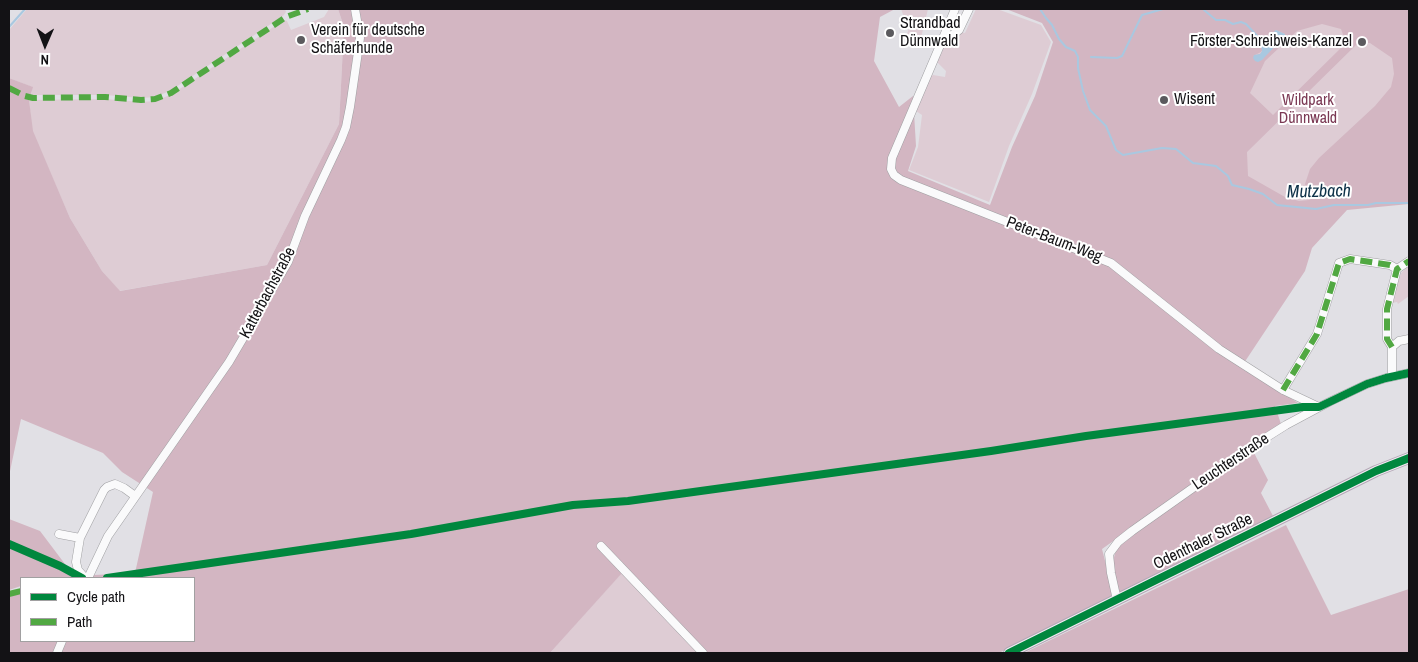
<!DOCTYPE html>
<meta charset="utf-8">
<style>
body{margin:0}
#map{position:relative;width:1418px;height:662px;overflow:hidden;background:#e1e0e5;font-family:"Archivo Narrow",sans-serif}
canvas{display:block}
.frame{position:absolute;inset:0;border:10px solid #131215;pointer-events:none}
.legend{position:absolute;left:20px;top:577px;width:175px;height:65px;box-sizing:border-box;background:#fff;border:1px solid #a1a0a1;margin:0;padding:6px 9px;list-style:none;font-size:15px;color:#131215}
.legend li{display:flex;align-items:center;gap:10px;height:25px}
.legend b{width:25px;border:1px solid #a1a0a1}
.north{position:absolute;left:20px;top:20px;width:50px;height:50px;-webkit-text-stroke:4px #fff;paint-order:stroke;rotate:181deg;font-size:14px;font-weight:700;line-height:20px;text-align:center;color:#131215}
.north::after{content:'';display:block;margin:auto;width:18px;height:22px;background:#131215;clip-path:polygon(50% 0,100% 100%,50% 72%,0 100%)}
</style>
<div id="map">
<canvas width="1418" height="662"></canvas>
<div class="frame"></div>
<ul class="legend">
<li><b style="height:6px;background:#00873e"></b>Cycle path</li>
<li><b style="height:6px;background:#51a842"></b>Path</li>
</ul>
<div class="north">N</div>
</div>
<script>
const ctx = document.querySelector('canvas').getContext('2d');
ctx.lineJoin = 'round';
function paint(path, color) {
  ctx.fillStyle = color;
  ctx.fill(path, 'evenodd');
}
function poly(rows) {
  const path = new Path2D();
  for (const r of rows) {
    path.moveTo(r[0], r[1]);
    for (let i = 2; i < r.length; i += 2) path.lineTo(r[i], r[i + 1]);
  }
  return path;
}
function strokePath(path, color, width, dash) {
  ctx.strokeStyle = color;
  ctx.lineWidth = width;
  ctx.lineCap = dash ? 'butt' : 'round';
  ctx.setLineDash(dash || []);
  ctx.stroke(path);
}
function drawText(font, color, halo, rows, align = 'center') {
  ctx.font = font + ' "Archivo Narrow",sans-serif';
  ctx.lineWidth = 4;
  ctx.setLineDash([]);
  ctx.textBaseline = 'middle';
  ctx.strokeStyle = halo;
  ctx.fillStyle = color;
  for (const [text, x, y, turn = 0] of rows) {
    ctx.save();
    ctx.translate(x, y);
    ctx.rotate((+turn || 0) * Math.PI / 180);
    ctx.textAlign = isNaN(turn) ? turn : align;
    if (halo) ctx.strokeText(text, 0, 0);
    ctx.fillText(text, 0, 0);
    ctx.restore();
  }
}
const green = poly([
 [27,9,285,9,286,12,283,16,170,91,155,97,141,98,105,95,31,95,32,87,9,78,9,30],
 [329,9,338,9,344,27,339,124,267,265,119,291,102,271,70,218,32,131,29,100,105,99,141,102,156,101,172,94,284,20,287,21,291,30,324,17],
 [901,9,928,9,920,42,914,39,914,36,907,34,911,23,905,20],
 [976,9,997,9,1041,25,1051,42,1032,94,1009,146,989,202,909,170,918,147,922,115,916,111,930,77,933,75,945,77,946,71,937,62,944,45,961,32,965,33],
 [1049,9,1409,9,1409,203,1276,210],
 [1409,266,1409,296,1398,304,1397,302,1392,303,1399,277,1402,272],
 [622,572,698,653,550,653]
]);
const forest = poly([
 [338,9,895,9,880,17,874,61,899,107,913,96,916,146,908,171,990,205,1012,147,1035,96,1053,42,1042,23,1006,9,1409,9,1409,204,1347,210,1312,248,1305,271,1242,366,1298,403,1275,406,1281,424,1250,444,1102,549,1114,596,999,653,698,653,622,573,550,653,9,653,9,597,21,593,21,641,194,641,194,578,21,578,21,586,9,590,9,519,40,531,74,576,135,573,153,492,122,472,103,453,21,419,9,476,9,78,33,87,29,100,33,131,70,218,102,271,120,291,267,265,339,124,344,27],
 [1322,24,1341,29,1346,43,1273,115,1250,93,1265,61,1297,31],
 [1276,30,1285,34,1283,42,1278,43,1269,51,1253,56,1261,52,1263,49,1261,44,1264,38,1269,36],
 [1367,43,1370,43,1392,58,1394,74,1391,87,1375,106,1319,158,1310,169,1305,184,1309,200,1299,201,1285,197,1248,176,1247,152,1357,44,1365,47],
 [1252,449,1268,480,1261,493,1273,516,1119,594,1112,564,1117,547,1146,524],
 [1286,525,1331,615,1409,589,1409,653,1024,653]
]);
const water = poly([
 [1276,30,1285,34,1285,40,1278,43,1262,60,1258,62,1255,61,1253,58,1254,55,1260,54,1262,51,1261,44,1264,38,1269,36]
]);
const stream = poly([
 [1040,9,1046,18,1052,25,1059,39,1066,47,1075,51,1078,57,1078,68,1083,91,1090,110,1106,126,1116,150,1123,155,1162,148,1176,149,1193,163,1216,166,1228,176,1232,185,1249,189,1263,194,1277,205,1316,209,1334,205,1368,205,1376,203,1409,203],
 [1204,10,1216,20,1225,20,1233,24,1241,22,1246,24,1262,41],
 [9,27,25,9],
 [1091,57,1117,58,1122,56,1142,15,1163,9]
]);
const minor = poly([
 [955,9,941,43,959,30,969,9],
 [941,43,892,158,891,169,894,175,901,180,1111,263,1219,349,1283,390,1319,407],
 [1392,347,1387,339,1387,309,1397,269,1409,261],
 [1392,376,1392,347,1399,341,1409,339],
 [1283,390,1317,334,1339,263,1350,259,1390,265,1397,269],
 [59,534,80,538],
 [601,546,703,653],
 [85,578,78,570,76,562,80,538,104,490,107,487,115,484,124,488,135,496],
 [88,578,108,536,229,362,288,262,305,216,341,140,346,127,350,107,360,38,355,9],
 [1117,600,1111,573,1109,554,1118,542,1132,531,1248,449,1286,425,1329,402,1367,384,1386,378,1409,373],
 [57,653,62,641]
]);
const major = poly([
 [1009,653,1376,471,1409,458]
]);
const quiet = poly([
 [9,88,25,96,33,98,105,97,141,100,155,99,171,93,286,17,308,9],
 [1392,347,1387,339,1387,309,1397,269,1409,261],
 [1283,390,1317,334,1339,263,1350,259,1390,265,1397,269],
 [9,594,21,591]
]);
const cycleway = poly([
 [9,544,60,566,82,578],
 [107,578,411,534,573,505,628,501,991,451,1086,436,1303,407,1319,407,1367,384,1386,378,1409,373],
 [1009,653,1376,471,1409,458]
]);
const markers = [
 [890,33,5,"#5b5a5e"],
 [301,40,5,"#5b5a5e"],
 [1362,42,5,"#5b5a5e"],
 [1164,100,5,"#5b5a5e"]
];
const poiNames = [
 ["Strandbad",900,24],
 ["Dünnwald",900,42],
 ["Verein für deutsche",311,31],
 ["Schäferhunde",311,49],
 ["Förster-Schreibweis-Kanzel",1352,42,"right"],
 ["Wisent",1174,100]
];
const parkNames = [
 ["Wildpark",1308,101],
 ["Dünnwald",1308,119]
];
const streetNames = [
 ["Peter-Baum-Weg",1054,240,21],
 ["Katterbachstraße",268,293,-62],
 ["Leuchterstraße",1231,462,-34],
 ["Odenthaler Straße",1203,542,-26]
];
const waterNames = [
 ["Mutzbach",1319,192,-1]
];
paint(green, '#deccd4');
paint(forest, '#d3b6c2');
paint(water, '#a9c8e0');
strokePath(stream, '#a9c8e0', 2);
strokePath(minor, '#9f9fa2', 9);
strokePath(major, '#b4a8b6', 12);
strokePath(minor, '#fafafb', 8);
strokePath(major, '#f2eaf3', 10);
strokePath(quiet, '#51a842', 6, [12, 6]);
strokePath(cycleway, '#00873e', 8);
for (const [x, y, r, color] of markers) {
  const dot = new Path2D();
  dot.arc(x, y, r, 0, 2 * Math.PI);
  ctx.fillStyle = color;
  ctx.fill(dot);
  strokePath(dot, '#fff', 2);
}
drawText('16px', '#131215', '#fff', poiNames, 'left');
drawText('16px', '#7b3954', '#fff', parkNames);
drawText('16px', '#131215', '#fff', streetNames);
drawText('italic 18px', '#0d3148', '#fff', waterNames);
</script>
